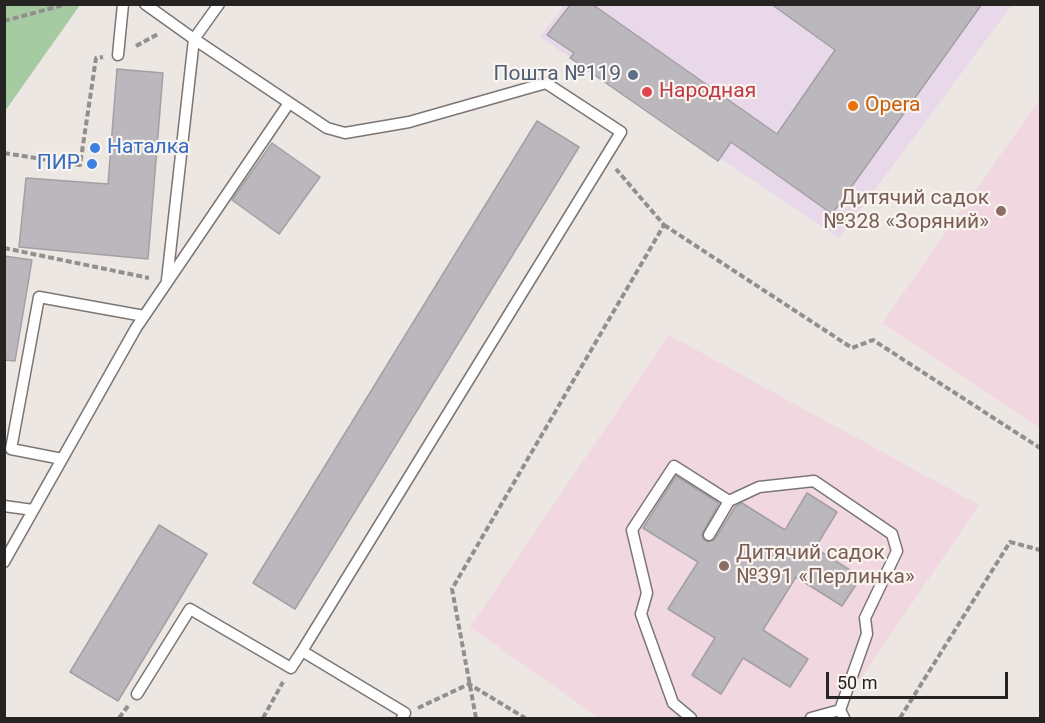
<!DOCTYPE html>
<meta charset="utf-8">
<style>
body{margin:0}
#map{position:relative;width:1045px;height:723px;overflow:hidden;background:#ede7e3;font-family:Roboto,sans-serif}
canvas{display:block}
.frame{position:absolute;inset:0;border:6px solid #262423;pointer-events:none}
.scale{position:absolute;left:826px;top:672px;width:182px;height:27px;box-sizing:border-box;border:3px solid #262423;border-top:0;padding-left:8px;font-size:18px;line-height:21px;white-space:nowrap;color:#262423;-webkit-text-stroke:4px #faf4f1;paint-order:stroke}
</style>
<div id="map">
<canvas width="1045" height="723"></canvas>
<div class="frame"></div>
<div class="scale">50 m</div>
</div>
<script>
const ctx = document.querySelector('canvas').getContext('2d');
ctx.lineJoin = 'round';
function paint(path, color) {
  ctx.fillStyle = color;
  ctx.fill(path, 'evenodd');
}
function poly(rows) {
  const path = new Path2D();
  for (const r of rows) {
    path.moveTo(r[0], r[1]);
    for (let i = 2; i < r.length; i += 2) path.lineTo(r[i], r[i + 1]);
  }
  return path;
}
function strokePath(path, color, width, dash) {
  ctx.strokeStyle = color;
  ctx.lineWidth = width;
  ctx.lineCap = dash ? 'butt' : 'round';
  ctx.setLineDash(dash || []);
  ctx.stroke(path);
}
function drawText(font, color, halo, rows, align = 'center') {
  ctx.font = font + ' Roboto,sans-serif';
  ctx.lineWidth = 4.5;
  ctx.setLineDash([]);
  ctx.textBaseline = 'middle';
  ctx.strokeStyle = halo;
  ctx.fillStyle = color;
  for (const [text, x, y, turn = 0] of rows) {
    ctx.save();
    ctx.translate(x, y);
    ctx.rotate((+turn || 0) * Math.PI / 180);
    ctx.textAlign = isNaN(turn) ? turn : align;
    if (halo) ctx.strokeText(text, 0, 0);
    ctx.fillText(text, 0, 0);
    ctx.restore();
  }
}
const commercial = poly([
 [564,5,1012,5,839,238,540,37]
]);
const education = poly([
 [1040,99,1040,428,882,323],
 [669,335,979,505,834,718,599,718,470,627]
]);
const green = poly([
 [5,4,80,5,5,111,4,5]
]);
const building = poly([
 [571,4,592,4,777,134,835,50,771,4,982,4,832,214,731,142,718,161,570,58,574,53,547,35,571,4],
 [117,69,163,73,148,259,19,247,26,178,108,184,117,69],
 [537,121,579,147,295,609,253,583,537,121],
 [272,143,320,177,279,234,232,200,272,143],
 [4,256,32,260,15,361,4,360,4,256],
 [676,476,719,503,702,534,703,539,708,542,715,539,735,507,742,503,785,530,807,493,837,512,815,548,861,577,842,606,796,577,763,630,808,659,790,687,743,658,721,694,692,675,715,638,668,609,698,562,643,528,676,476],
 [159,525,207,554,118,701,70,672,159,525]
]);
const path = poly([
 [4,21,67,4],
 [136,46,158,34],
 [4,153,80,165,96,58,103,57],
 [664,225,852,348,873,340,1040,448],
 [4,248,149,278],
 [418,708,469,684,525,718],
 [119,718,128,706],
 [263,718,283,682],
 [476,718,452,589,664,225,616,169],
 [900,718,1010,542,1040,550]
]);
const lane = poly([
 [145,4,194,39,327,128,345,133,409,122,546,83,621,132,302,651,405,713,402,718],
 [118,55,123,4],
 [167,280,194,39,219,4],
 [62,459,11,449,39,297,144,316],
 [4,506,33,510],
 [709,535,729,501,759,487,814,481,892,534,897,551,865,618,867,634,840,710,844,718],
 [4,562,136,328,289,103],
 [137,694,190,609,291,668,302,651],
 [691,718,673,703,641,614,647,593,632,530,674,466,729,501],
 [811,718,840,710]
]);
const markers = [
 [633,75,6,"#5c6f8a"],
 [647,92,6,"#e0444e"],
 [853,106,6,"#e8710a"],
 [95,148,6,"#3f7fe0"],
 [92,164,6,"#3f7fe0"],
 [1001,211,6,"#8d6e63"],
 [724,566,6,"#8d6e63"]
];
const serviceNames = [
 ["Пошта №119",621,75]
];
const healthNames = [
 ["Народная",659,92]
];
const foodNames = [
 ["Opera",865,106]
];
const shopNames = [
 ["Наталка",107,148],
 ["ПИР",80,164,"right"]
];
const educationNames = [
 ["Дитячий садок",989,199],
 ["№328 «Зоряний»",989,223],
 ["Дитячий садок",736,554,"left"],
 ["№391 «Перлинка»",736,578,"left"]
];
paint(commercial, '#e9d8ea');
paint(education, '#f0d7e0');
paint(green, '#a6cba2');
paint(building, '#bbb8bd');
strokePath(building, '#a39fa4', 1.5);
strokePath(lane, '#7b7673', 13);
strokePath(path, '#938f8c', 4, [6, 3]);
strokePath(lane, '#fff', 10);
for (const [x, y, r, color] of markers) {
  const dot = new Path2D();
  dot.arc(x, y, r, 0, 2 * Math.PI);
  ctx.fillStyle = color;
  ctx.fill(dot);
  strokePath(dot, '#faf4f1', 2);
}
drawText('21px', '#4e5e75', '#faf4f1', serviceNames, 'right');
drawText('21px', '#be3a42', '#faf4f1', healthNames, 'left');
drawText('21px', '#c56008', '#faf4f1', foodNames, 'left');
drawText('21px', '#366cbe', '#faf4f1', shopNames, 'left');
drawText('21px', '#785e54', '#faf4f1', educationNames, 'right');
</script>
